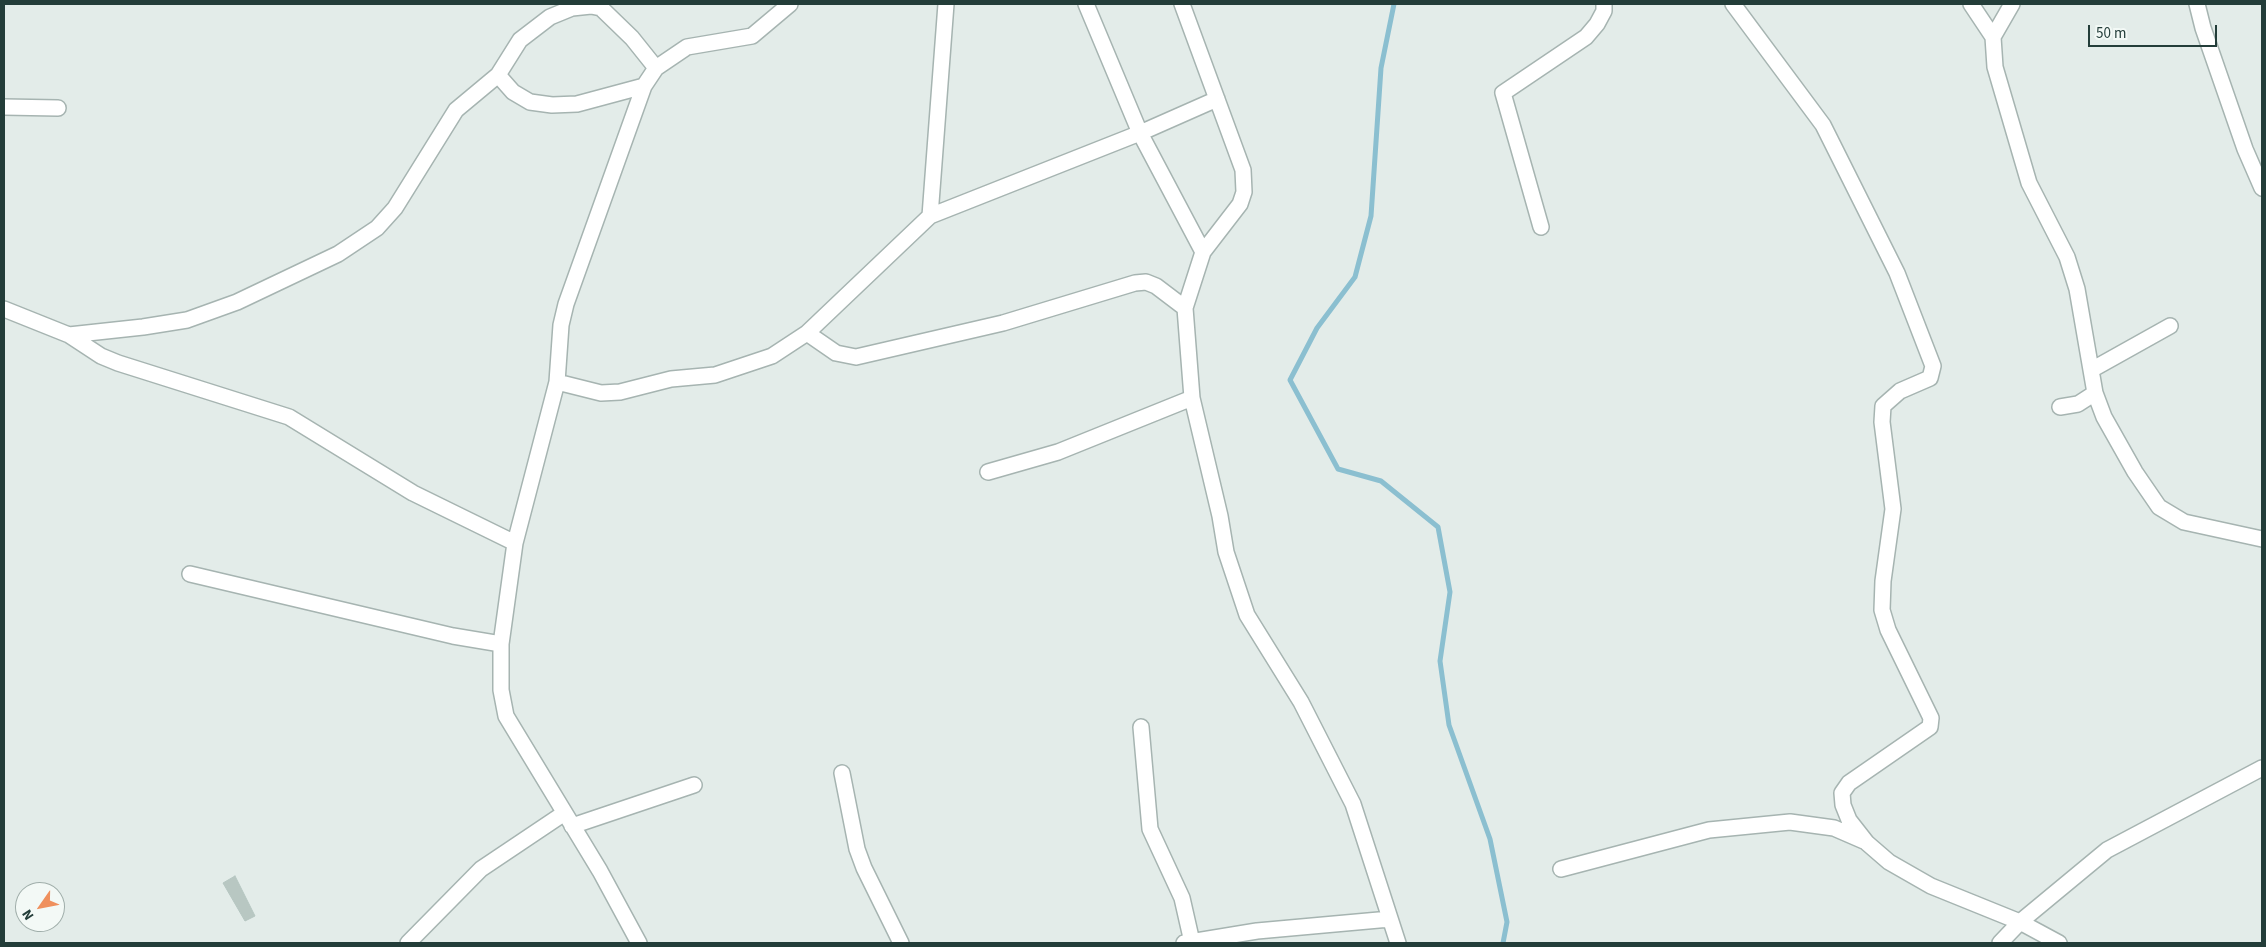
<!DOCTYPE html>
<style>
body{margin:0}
#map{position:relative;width:2266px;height:947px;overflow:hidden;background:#e3ece9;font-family:"Source Sans 3",sans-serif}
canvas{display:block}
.frame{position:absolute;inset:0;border:5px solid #233d39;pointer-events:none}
.north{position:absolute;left:15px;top:882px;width:50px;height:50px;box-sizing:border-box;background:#f3f9f6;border:1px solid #a0aeaa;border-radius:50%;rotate:237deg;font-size:14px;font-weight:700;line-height:20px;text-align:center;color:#233d39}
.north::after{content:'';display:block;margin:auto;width:18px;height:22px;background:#ef905d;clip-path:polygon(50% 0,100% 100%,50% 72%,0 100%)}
.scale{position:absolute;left:2088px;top:25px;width:129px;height:22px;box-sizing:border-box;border:2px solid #233d39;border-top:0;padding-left:6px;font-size:15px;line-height:18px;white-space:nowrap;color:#233d39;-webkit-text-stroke:4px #f3f9f6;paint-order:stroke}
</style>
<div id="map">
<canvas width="2266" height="947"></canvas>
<div class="frame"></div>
<div class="north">N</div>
<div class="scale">50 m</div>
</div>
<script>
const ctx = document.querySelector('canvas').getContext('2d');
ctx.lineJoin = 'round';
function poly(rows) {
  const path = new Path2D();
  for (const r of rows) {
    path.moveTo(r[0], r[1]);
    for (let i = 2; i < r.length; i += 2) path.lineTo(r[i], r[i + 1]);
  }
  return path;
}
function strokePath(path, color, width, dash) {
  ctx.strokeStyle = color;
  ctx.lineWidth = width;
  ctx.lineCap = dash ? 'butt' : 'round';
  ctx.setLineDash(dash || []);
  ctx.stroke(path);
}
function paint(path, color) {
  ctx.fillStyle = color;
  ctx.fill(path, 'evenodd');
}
const stream = poly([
 [1394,4,1381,68,1371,216,1355,277,1317,328,1290,380,1338,469,1381,481,1438,527,1450,592,1440,661,1449,725,1490,839,1507,922,1503,943]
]);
const building = poly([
 [235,876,255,916,245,921,223,883,235,876]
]);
const minor = poly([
 [1086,4,1140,133,1203,252],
 [1182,4,1243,170,1244,192,1240,204,1203,252,1185,308,1192,398,1220,516,1226,552,1247,615,1301,702,1353,804,1398,943],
 [1733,4,1823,125,1897,273,1933,366,1930,378,1900,391,1883,406,1882,422,1893,509,1883,581,1882,610,1888,630,1931,718,1930,727,1849,783,1842,793,1843,805,1849,820,1867,843,1889,862,1931,886,2020,922,2059,943],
 [1971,4,1993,37,1995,67,2029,183,2067,257,2077,289,2095,393,2104,417,2135,472,2159,507,2184,522,2262,539],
 [2197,4,2203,28,2245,149,2262,188],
 [1993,37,2012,4],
 [498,75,513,92,530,102,552,105,577,104,644,86],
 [4,107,58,108],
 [930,216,946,4],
 [1541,227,1503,93,1586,37,1597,24,1604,11,1604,4],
 [4,309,69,335,143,327,187,320,237,302,338,254,377,228,395,208,456,110,498,75,520,40,550,17,572,8,591,6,601,8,632,38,656,68],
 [807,333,836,353,856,357,1003,323,1135,283,1146,282,1156,286,1185,308],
 [69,335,101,356,118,363,289,417,413,493,515,543],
 [2093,369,2170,326],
 [557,382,601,393,620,392,671,379,715,375,772,356,807,333,930,216,1140,133,1217,99],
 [2060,407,2078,404,2095,393],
 [988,472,1058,452,1192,398],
 [190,574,453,636,501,644],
 [1141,727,1150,829,1182,898,1192,942],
 [842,773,857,849,864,868,901,943],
 [572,826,694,785],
 [1561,869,1709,830,1790,822,1834,828,1864,841],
 [408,943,481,869,563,814],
 [639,943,600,871,506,716,501,690,501,644,515,543,557,382,561,325,566,304,644,86,656,68,687,47,752,36,790,4],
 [1184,943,1257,931,1390,919],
 [2000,943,2020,922,2107,850,2262,768]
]);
strokePath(stream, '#8bbfd0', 5);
paint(building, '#b8c7c2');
strokePath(building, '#b5c6c1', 1);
strokePath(minor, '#a6b4b1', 18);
strokePath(minor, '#fff', 15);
</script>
